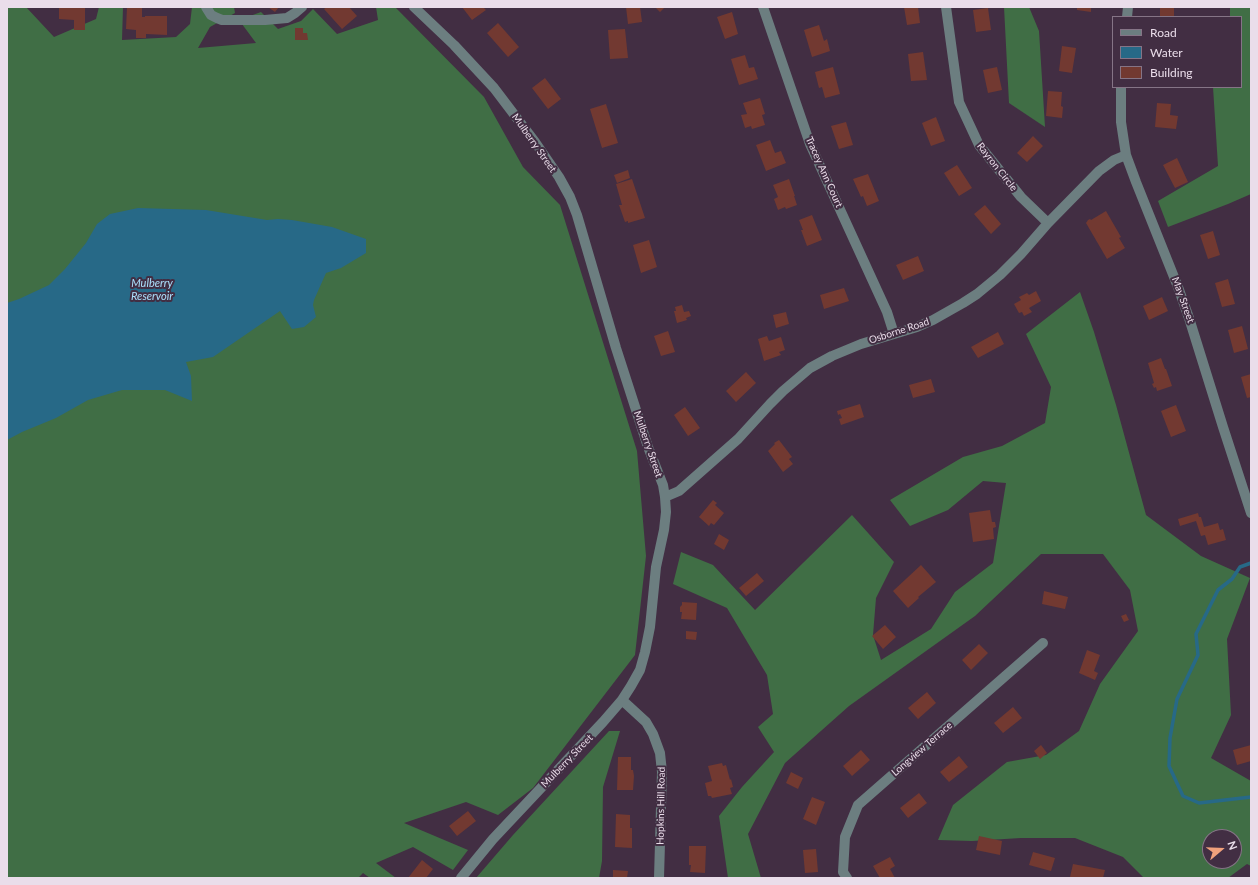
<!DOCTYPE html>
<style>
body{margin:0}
#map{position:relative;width:1258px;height:885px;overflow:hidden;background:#422e43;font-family:Lato,sans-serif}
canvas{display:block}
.frame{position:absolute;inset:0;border:8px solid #eaddea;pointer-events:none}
.legend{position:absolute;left:1112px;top:16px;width:130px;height:72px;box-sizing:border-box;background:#422e43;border:1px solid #857486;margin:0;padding:5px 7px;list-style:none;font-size:12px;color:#eaddea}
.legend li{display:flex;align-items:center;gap:8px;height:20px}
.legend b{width:20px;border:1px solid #857486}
.north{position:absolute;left:1202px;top:829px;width:40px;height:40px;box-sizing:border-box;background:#422e43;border:1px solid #857486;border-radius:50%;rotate:71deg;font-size:11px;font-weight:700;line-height:16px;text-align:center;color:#eaddea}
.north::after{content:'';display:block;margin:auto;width:14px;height:18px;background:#f1a17c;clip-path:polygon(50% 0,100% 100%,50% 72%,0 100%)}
</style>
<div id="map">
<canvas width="1258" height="885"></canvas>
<div class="frame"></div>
<ul class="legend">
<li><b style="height:5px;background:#6c7e80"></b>Road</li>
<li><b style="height:11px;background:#276987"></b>Water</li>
<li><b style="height:11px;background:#723931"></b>Building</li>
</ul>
<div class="north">N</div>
</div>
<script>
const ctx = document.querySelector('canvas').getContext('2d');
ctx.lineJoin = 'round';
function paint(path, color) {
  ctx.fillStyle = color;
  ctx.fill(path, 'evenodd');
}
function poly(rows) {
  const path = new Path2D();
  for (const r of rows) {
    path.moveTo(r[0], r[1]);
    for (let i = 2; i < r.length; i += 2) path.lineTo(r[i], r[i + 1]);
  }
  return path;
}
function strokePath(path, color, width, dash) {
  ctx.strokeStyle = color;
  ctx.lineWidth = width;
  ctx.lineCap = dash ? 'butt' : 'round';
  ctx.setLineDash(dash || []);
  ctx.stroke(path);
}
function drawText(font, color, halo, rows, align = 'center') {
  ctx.font = font + ' Lato,sans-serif';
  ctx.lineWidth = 4;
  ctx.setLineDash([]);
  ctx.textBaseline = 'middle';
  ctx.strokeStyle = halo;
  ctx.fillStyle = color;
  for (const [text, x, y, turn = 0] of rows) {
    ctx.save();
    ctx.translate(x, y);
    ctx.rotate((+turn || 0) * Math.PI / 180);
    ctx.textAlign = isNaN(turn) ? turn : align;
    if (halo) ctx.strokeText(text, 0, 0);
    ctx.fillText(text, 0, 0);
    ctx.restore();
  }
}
const forest = poly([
 [7,7,26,7,54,37,96,19,99,7,123,7,122,40,176,37,190,24,192,7,234,7,235,13,210,27,198,48,256,43,239,20,261,12,278,29,301,21,313,9,337,34,378,20,376,7,395,7,484,97,523,167,560,205,637,451,646,556,635,655,533,788,498,815,466,802,404,823,468,850,453,870,413,847,376,863,396,878,370,878,363,873,358,878,7,878],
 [1004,7,1029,7,1039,31,1045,127,1009,103],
 [1230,7,1251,7,1251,194,1228,204,1168,227,1158,201,1218,166,1213,87,1241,87,1241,17,1230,17],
 [1080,292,1094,332,1116,405,1146,515,1201,556,1250,578,1227,639,1231,715,1211,758,1251,781,1251,866,1247,864,1228,878,1144,878,1123,857,1075,838,1021,838,972,841,938,840,953,805,1007,762,1046,755,1079,731,1100,684,1138,631,1130,590,1103,554,1041,554,975,616,849,706,785,763,748,834,761,878,728,878,719,816,742,787,774,752,758,727,773,714,767,675,727,608,673,584,681,552,713,565,755,610,852,515,894,562,876,598,873,635,881,660,931,629,955,592,993,563,1006,483,983,481,948,510,910,526,890,500,963,457,1002,446,1045,423,1051,387,1026,334],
 [1210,837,1234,837,1234,861,1210,861],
 [609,731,620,731,603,787,602,861,599,878,476,878,513,835]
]);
const water = poly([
 [138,208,206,210,267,220,278,219,292,220,332,227,366,239,366,253,341,268,326,273,314,300,313,305,316,317,304,327,292,329,280,311,213,357,186,362,191,376,192,401,165,390,122,390,88,400,56,418,22,432,7,440,7,303,19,299,49,285,65,269,86,243,97,224,110,214]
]);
const stream = poly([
 [1251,563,1240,567,1232,579,1218,590,1196,634,1198,655,1177,699,1170,738,1169,766,1183,796,1199,803,1251,797]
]);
const building = poly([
 [59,7,85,7,85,30,74,30,74,20,59,19],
 [127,7,142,7,142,17,145,17,145,16,167,16,167,35,146,34,146,38,136,38,136,30,126,29],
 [268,7,279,7,275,12],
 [327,7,349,7,357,16,342,29,324,9],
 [462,7,483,7,486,10,472,20],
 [626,7,640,7,642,22,628,24],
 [655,7,665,7,660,12],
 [904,7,918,7,920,23,907,25],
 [1077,7,1091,7,1091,12,1077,10],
 [1160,7,1174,7,1174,17,1160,17],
 [988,8,991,30,976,32,973,10],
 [732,12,738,34,725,39,717,17],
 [498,23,519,47,508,57,487,33],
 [819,25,824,41,827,39,830,51,812,57,804,30],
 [295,28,303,28,303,33,307,33,308,40,295,40],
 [625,29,628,58,610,59,608,30],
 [1062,46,1076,48,1072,73,1059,71],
 [923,52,927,80,911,81,908,54],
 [745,55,749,68,754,67,758,79,739,85,731,59],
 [833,67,840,94,825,98,822,87,819,88,815,72],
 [997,67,1002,90,988,93,983,70],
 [545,78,561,99,548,109,532,88],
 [1048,91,1062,92,1061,106,1063,107,1062,118,1046,116],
 [760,98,765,114,762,115,765,125,752,129,751,126,745,128,741,115,747,114,743,103],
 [1157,103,1171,104,1170,115,1178,116,1176,129,1155,127],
 [606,104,618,143,602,148,590,109],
 [936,117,945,141,931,146,922,123],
 [846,122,853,145,839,149,831,126],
 [1033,136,1043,146,1027,162,1017,153],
 [770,140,775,153,781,151,786,163,766,171,756,145],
 [1177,158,1188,182,1175,188,1163,165],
 [957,165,972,188,959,196,944,173],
 [628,170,630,178,617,183,614,175],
 [868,174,879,201,867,206,863,196,861,197,853,179],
 [632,179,645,218,628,223,628,221,625,222,619,205,622,205,616,184],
 [789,179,795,196,794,196,797,205,786,209,785,207,778,210,774,199,778,197,773,185],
 [985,205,1001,224,991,234,974,214],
 [1106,211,1121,237,1119,238,1125,248,1107,259,1086,223,1088,220,1090,219,1091,220],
 [812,215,822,240,807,246,801,230,803,230,799,220],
 [1213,231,1220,255,1208,259,1200,235],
 [649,240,657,267,641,273,633,245],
 [918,256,924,271,903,280,896,265],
 [1228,279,1235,304,1222,307,1215,283],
 [844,288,849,301,824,309,820,295],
 [1036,291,1041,301,1029,308,1032,312,1024,316,1022,312,1019,313,1014,304,1021,300,1019,297,1027,293,1029,295],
 [1162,297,1168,311,1149,320,1143,306],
 [682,305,684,312,689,311,691,316,686,318,687,320,677,323,674,311,676,311,675,307],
 [786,312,789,324,776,328,773,315],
 [1242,326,1248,349,1234,353,1228,330],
 [668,331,675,352,661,356,654,336],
 [998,332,1004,344,978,358,971,347],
 [767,336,769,341,781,337,785,350,779,352,781,355,764,361,758,339],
 [1161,358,1165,369,1166,369,1172,386,1157,391,1156,387,1154,388,1152,384,1154,383,1148,363],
 [746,372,756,383,736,402,726,391],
 [1251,374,1251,397,1247,398,1241,377],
 [931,379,935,392,913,398,909,385],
 [860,404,864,417,841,425,839,419,842,418,840,414,838,415,837,411],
 [1176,405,1186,431,1171,437,1161,411],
 [685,407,700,428,688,436,674,415],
 [779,440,792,457,789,459,793,464,783,472,768,451,775,444,774,443],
 [713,500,717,503,715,505,724,513,714,525,711,523,709,526,699,517],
 [990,510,992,522,995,522,996,527,993,528,994,539,973,542,969,513],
 [1198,513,1199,517,1201,517,1204,527,1218,523,1220,530,1223,529,1226,540,1208,545,1205,535,1201,536,1196,521,1180,526,1178,519],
 [719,534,729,540,724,550,714,544],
 [921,565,936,582,918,597,919,598,908,608,893,591],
 [757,573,764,581,746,596,739,588],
 [1044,591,1068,597,1065,609,1042,604],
 [682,602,697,603,696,620,681,619,682,612,680,612,680,607,682,605],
 [1126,614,1129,620,1124,622,1121,616],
 [885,625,896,637,883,649,872,636],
 [686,631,697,632,696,640,686,639],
 [979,644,988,653,971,670,962,660],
 [1087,650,1100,655,1094,671,1098,673,1095,680,1079,673],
 [927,692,936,703,918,719,908,708],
 [1013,707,1022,718,1003,733,994,723],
 [1041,745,1047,753,1040,759,1034,751],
 [1251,745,1251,761,1237,765,1233,750],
 [861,750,870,760,852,776,843,766],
 [959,756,968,767,949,782,940,772],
 [618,757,631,757,631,770,633,770,634,776,633,790,617,790],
 [722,763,723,766,726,765,730,780,731,779,733,787,730,788,732,794,712,798,711,796,708,796,705,783,712,781,708,766],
 [791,772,803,778,798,789,786,783],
 [919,793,927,803,908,818,900,808],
 [812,797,825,802,816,825,803,819],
 [468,811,476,821,457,836,449,826],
 [616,814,630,815,630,828,632,828,632,848,615,847],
 [979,836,1002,841,1000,855,976,850],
 [689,846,706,846,705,873,690,872,691,865,689,865],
 [816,849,818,872,805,873,803,850],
 [1033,852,1055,858,1051,871,1029,865],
 [890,857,895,866,890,869,895,878,880,878,873,866],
 [422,860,433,869,426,878,408,878],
 [1073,864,1105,870,1103,878,1070,877],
 [613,870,628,871,627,878,613,878]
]);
const minor = poly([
 [206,7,211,15,217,18,222,20,265,20,287,18,295,13,302,7],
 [414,7,454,45,494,88,535,142,559,177,570,197,577,215,616,348,648,447,663,485,665,497,666,512,664,530,656,567,650,627,645,652,640,670,631,686,622,700,603,722,493,839,461,878],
 [763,7,810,144,887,312,894,334],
 [946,7,959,102,979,145,1021,197,1048,223],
 [1127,17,1128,7],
 [1121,87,1121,122,1126,155,1136,182,1178,287,1189,318,1223,427,1251,513],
 [665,497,679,491,713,461,738,439,770,404,783,391,810,368,832,356,861,344,917,327,933,320,963,303,977,294,1000,275,1021,254,1048,223,1099,171,1114,160,1126,155],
 [622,700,646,722,653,734,660,753,662,772,659,878],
 [847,878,843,872,845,837,858,805,1043,643]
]);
const streetNames = [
 ["Mulberry Street",534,143,55],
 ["Rayron Circle",997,167,52],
 ["Tracey Ann Court",824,172,66],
 ["May Street",1183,300,70],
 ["Osborne Road",899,331,-18],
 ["Mulberry Street",648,444,71],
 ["Longview Terrace",922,749,-41],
 ["Mulberry Street",567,761,-46],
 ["Hopkins Hill Road",661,806,-89]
];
const waterNames = [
 ["Mulberry",152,283],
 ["Reservoir",152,296]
];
paint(forest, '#406e45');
paint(water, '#276987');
strokePath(stream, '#276987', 3.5);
paint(building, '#723931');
strokePath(minor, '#6c7e80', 10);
drawText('10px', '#eaddea', '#422e43', streetNames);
drawText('italic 11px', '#abe0fc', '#422e43', waterNames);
</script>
